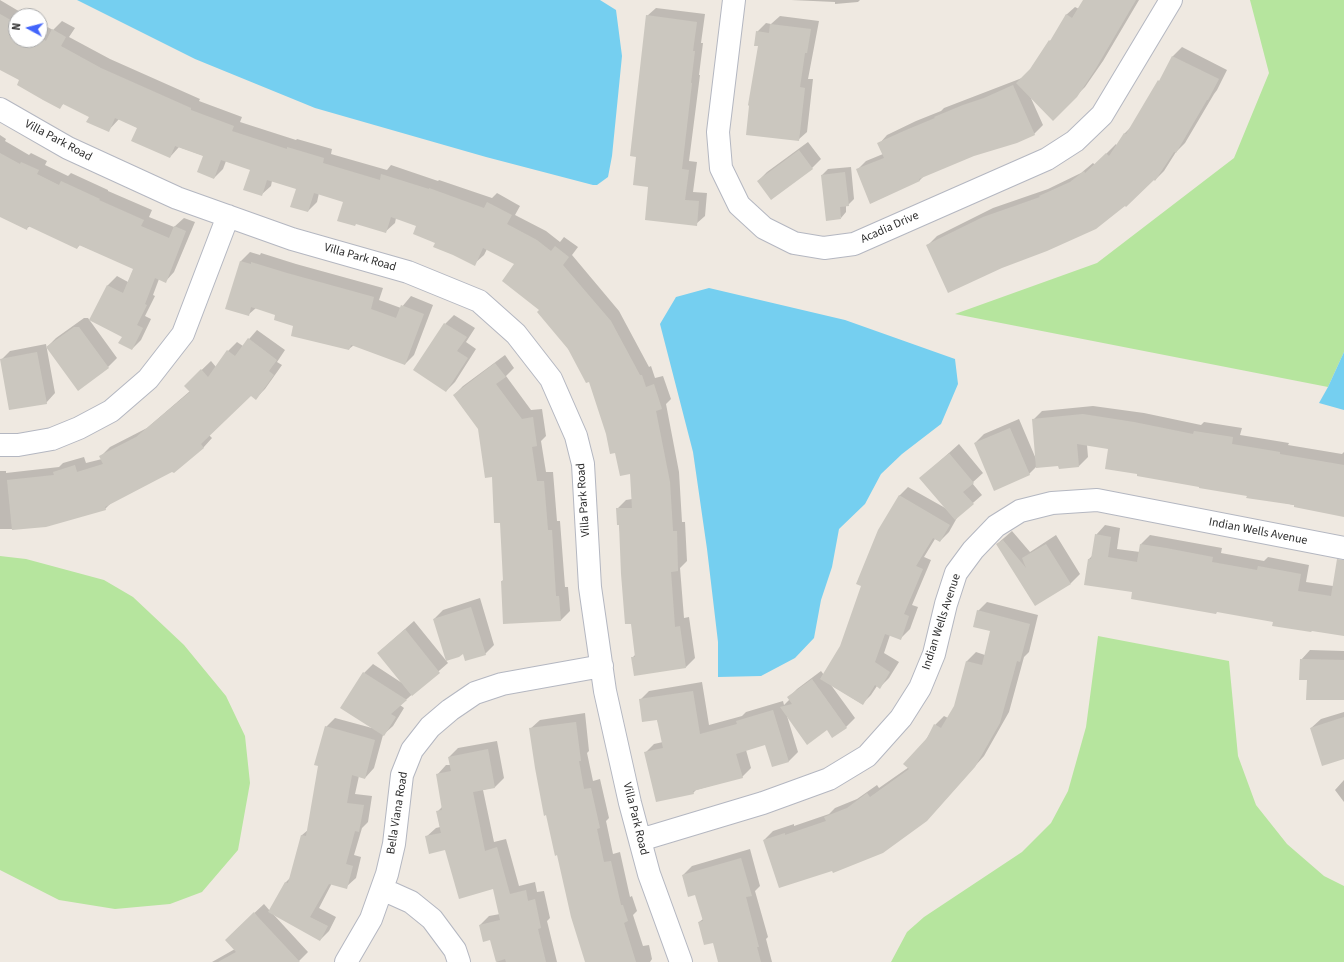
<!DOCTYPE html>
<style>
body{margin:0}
#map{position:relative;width:1344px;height:962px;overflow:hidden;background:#efe9e1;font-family:"Source Sans 3",sans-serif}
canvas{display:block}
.north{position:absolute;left:8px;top:8px;width:40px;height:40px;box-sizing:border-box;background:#fff;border:1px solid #ababab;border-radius:50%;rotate:277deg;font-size:11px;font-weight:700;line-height:16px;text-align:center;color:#2e2e2e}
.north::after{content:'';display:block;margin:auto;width:14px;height:18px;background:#4264fb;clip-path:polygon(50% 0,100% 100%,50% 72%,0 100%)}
</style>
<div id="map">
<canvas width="1344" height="962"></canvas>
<div class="north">N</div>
</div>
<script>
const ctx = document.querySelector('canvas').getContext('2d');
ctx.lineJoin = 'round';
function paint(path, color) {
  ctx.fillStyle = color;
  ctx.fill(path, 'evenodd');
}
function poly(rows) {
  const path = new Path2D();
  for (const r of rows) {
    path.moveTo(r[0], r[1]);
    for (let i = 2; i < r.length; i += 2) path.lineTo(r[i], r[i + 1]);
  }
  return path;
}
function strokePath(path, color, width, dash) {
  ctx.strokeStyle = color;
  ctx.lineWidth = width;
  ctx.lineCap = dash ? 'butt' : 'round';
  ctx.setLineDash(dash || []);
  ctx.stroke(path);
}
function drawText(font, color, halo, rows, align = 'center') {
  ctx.font = font + ' "Source Sans 3",sans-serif';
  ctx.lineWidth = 3.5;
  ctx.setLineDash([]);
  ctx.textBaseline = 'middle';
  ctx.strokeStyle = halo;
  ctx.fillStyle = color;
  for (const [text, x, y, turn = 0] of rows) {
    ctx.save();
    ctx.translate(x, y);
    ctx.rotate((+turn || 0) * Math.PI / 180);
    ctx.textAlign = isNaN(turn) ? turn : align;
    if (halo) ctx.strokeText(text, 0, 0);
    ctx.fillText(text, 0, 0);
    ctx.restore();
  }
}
const green = poly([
 [1250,0,1344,0,1344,352,1328,387,955,314,1097,263,1234,158,1269,73],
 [0,556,26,559,104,580,133,597,184,645,226,696,245,736,250,783,238,850,202,892,170,904,115,909,59,900,0,870],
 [1098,636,1229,661,1238,756,1256,805,1287,844,1324,876,1344,886,1344,962,891,962,907,932,924,917,1022,852,1051,823,1068,791,1086,727]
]);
const water = poly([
 [77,0,600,0,616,10,622,56,612,156,608,177,597,185,593,185,486,157,315,108,195,59],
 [709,288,845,320,955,359,958,384,941,424,902,454,881,474,865,504,839,529,832,567,821,600,814,638,795,658,761,676,718,677,718,642,707,549,693,452,660,324,676,297],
 [1344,352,1344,410,1319,403,1328,387]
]);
const shadow = poly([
 [0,0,27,16,16,16,16,40,40,40,40,23,53,30,62,21,75,28,69,37,110,59,200,99,199,101,242,117,240,122,296,140,297,139,332,149,331,154,387,170,391,165,438,181,439,180,492,198,497,193,520,206,515,215,546,231,560,242,564,237,578,247,572,255,619,311,649,367,651,366,655,378,663,376,671,399,666,404,679,472,682,522,685,522,687,561,680,568,684,618,689,617,695,658,686,667,632,658,636,654,617,509,626,500,632,499,631,473,616,452,607,433,590,380,541,310,516,264,487,249,484,255,474,264,436,242,417,225,396,218,395,223,385,232,344,201,319,193,317,202,308,211,297,188,272,181,271,186,261,195,251,169,226,161,223,169,214,178,204,156,179,147,170,157,138,128,119,119,108,131,90,117,64,103,60,107,20,80,0,68],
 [791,0,860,0,858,2,835,4,835,2],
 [1085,0,1139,0,1103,61,1085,87,1053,119,1030,96,1043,125,1034,134,974,155,925,175,920,180,871,203,858,169,866,161,883,154,879,144,887,135,916,121,941,111,944,108,1022,78,1031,69,1050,41,1054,37,1066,15,1075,7,1079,9],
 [656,8,705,14,701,43,703,43,699,75,700,75,689,161,697,162,693,192,707,193,705,216,696,224,649,186,638,156,647,16],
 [780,16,819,21,808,79,813,79,807,132,798,140,759,45,757,32,766,23,771,24],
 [1182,47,1227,70,1217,90,1214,94,1185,143,1176,152,1164,171,1155,180,1154,179,928,245,937,236,993,208,1048,189,1081,173,1093,163,1095,165,1116,144,1117,146,1125,133,1132,126,1162,78,1173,56],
 [0,135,6,139,5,141,29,155,31,153,47,161,45,165,68,176,71,173,108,190,108,191,152,210,149,217,174,227,184,218,195,222,174,272,165,282,159,279,153,295,155,296,145,316,151,319,141,340,132,349,123,336,90,320,108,285,117,276,128,282,134,268,80,245,77,248,30,226,26,229,0,216],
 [808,142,821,159,812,168,758,181,767,172],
 [851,167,854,199,848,205,846,205,846,212,841,218,822,175,828,169],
 [250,252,260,255,261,253,296,264,383,288,379,300,401,308,411,296,433,305,414,355,405,364,354,345,349,349,295,325,276,314,256,308,248,315,241,261],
 [454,315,475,328,466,342,476,349,455,382,446,391,415,370,445,324],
 [84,318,88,318,117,358,108,367,47,347,56,338],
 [257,330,285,350,277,362,282,365,265,389,256,398,251,395,209,435,212,438,203,448,173,470,112,502,105,509,46,526,12,529,0,529,0,471,6,471,6,473,59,467,63,463,84,457,86,463,102,459,101,456,110,447,147,428,190,391,185,386,211,361,216,367,228,351,237,342,243,346],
 [46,344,55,393,46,403,1,360,10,351],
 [505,355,514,368,506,376,531,410,542,409,546,436,541,441,546,472,553,472,557,521,560,521,565,587,568,587,570,611,561,620,502,581,504,579,501,522,493,475,479,428,454,395,463,386],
 [1093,406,1144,413,1201,425,1204,422,1242,428,1240,435,1289,443,1288,445,1342,454,1344,452,1344,516,1248,495,1109,448,1087,445,1088,457,1079,466,1059,465,1036,467,1029,474,975,443,984,434,1019,419,1036,459,1033,420,1042,411],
 [959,444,983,473,972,483,982,495,958,516,949,532,940,541,935,539,924,557,931,560,912,605,918,607,910,629,901,638,890,635,884,653,899,662,889,678,880,687,877,686,871,695,862,704,831,685,855,718,846,727,827,729,787,716,798,752,789,761,773,766,766,744,746,750,751,768,742,777,696,790,693,793,645,753,654,744,663,742,657,719,640,700,649,691,702,682,709,725,742,716,746,712,783,701,784,705,790,699,788,698,797,689,821,671,824,675,841,646,899,496,908,487,947,509,921,478],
 [1105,525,1120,528,1117,549,1140,552,1141,544,1150,535,1222,548,1221,553,1264,561,1268,557,1309,565,1306,582,1333,586,1344,573,1344,635,1134,592,1089,559,1093,555,1096,535],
 [1012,531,1030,552,1056,535,1080,574,1071,583,1035,605,997,544],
 [480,598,494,645,485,654,463,652,434,619,443,610],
 [987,602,1038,615,1029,652,1024,657,1009,712,984,756,936,810,832,869,764,840,773,831,794,824,794,826,829,814,835,808,857,799,877,785,879,788,909,767,935,725,944,716,948,718,955,706,967,661,976,652,985,655,991,630,978,611],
 [414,621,448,663,400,705,404,708,393,726,383,735,374,768,365,778,359,776,355,794,372,796,368,822,362,828,354,855,361,857,356,878,346,887,332,883,319,908,336,917,329,931,320,940,273,914,308,952,298,962,212,962,235,949,235,931,264,904,270,911,286,882,291,877,302,835,308,830,326,727,335,718,372,728,364,673,373,664,402,683,378,653],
 [1310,650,1344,651,1344,699,1301,660],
 [1344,712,1344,758,1311,728,1321,719],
 [585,713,589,751,587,753,593,781,600,779,609,818,606,821,613,854,620,852,630,897,632,896,637,911,633,915,643,946,649,945,652,959,650,962,593,962,530,729,540,720],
 [497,741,504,778,495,787,483,790,494,842,506,839,519,886,535,882,537,892,544,891,550,918,547,921,557,962,497,962,491,939,480,925,489,916,500,914,494,888,446,849,426,837,436,828,440,827,437,812,443,806,437,775,446,765,451,765,449,757,458,748],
 [1344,780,1344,802,1335,790],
 [750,849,760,886,755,891,768,937,766,939,772,962,719,962,714,942,699,922,703,919,696,893,683,875,692,866]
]);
const building = poly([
 [1083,0,1136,0,1095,70,1077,97,1053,121,1016,83,1030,69,1049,40,1050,41,1066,14,1072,18],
 [0,14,16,23,16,40,40,40,40,37,46,41,52,29,66,37,61,46,101,68,191,108,191,110,234,126,232,131,287,149,287,147,324,158,323,163,380,180,381,174,429,189,429,188,484,208,487,202,512,215,507,224,537,240,551,251,555,246,569,257,563,265,611,321,640,375,642,375,646,387,654,384,662,409,656,411,670,482,673,531,677,531,678,571,671,572,675,627,680,626,686,668,634,676,631,657,635,657,631,624,625,624,621,574,619,525,617,525,616,508,632,508,630,474,620,476,615,453,610,454,606,434,589,382,586,383,568,349,537,312,539,310,502,281,514,264,483,248,475,266,453,255,433,247,435,243,413,234,416,226,391,217,386,233,356,224,355,226,337,221,343,202,314,193,308,212,290,207,296,189,267,180,262,196,243,190,250,170,221,160,214,179,197,172,203,156,175,146,170,158,131,141,137,128,115,118,109,132,86,122,89,117,63,104,60,109,43,100,17,85,19,80,0,70],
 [646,15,697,22,693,51,695,51,691,83,692,83,682,169,689,170,685,200,699,201,697,226,645,220,648,187,633,185,636,157,630,156],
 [770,24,811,29,807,53,805,53,800,87,805,88,799,141,746,135,749,106,748,105,758,46,754,46,756,31,769,33],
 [1172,56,1219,79,1208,100,1207,100,1176,153,1174,152,1155,181,1154,180,1126,207,1125,206,1096,229,1047,251,1002,268,948,293,926,245,983,217,1040,197,1039,196,1070,182,1084,171,1085,173,1106,153,1109,156,1124,133,1126,134,1158,80,1159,81],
 [1013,85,1035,135,1017,143,974,156,919,179,920,181,870,204,856,169,884,158,877,143,906,130,935,118,934,117,963,105,984,98],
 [799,150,813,169,771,200,757,181],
 [0,153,20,164,21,162,39,170,37,174,59,185,61,181,100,199,99,200,144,220,141,226,169,238,174,226,186,231,166,283,155,278,145,304,147,305,137,325,143,328,132,350,118,343,122,337,89,320,107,285,123,293,133,269,79,245,77,249,28,226,27,230,0,217],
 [845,172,849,206,840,207,841,219,826,221,821,175],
 [240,261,251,264,251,262,287,273,374,297,371,309,396,318,401,305,424,314,405,365,351,345,349,350,291,336,293,326,274,320,275,315,251,307,249,316,225,309],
 [444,323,467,337,457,351,468,358,446,392,413,370],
 [74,327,79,327,109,368,78,391,46,347],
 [248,338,277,360,269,371,274,375,256,400,251,396,201,444,204,448,174,473,172,472,105,507,106,510,46,527,12,530,7,480,54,475,53,472,75,465,77,472,103,464,99,456,136,437,190,392,184,386,201,369,208,377,227,350,235,356],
 [37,352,47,404,9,410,0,359],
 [495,363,506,377,496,384,522,419,533,417,537,446,532,447,537,481,544,481,548,530,552,530,556,596,559,596,561,621,503,624,501,581,503,581,500,523,494,523,492,477,485,478,478,429,453,395],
 [1083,414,1134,422,1193,434,1194,431,1233,437,1232,444,1280,452,1280,454,1344,465,1344,517,1294,507,1294,505,1246,498,1247,496,1199,488,1199,487,1137,476,1137,474,1105,469,1108,449,1077,444,1079,467,1059,469,1058,466,1036,468,1032,419],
 [1010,428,1030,475,994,491,974,443],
 [949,453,974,483,963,492,974,504,955,520,919,478],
 [899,495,950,525,940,542,933,538,916,566,923,569,904,614,909,616,901,640,885,634,875,662,890,672,880,689,875,685,863,705,820,679,840,646,861,586,856,584,878,530],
 [1095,534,1111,537,1108,557,1137,562,1140,544,1166,548,1213,557,1212,562,1257,570,1258,566,1301,574,1298,591,1331,596,1337,559,1344,560,1344,636,1312,631,1311,632,1272,626,1273,622,1217,612,1216,614,1131,599,1132,592,1084,585,1088,559,1091,559],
 [1003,540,1026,568,1022,558,1046,544,1071,584,1035,606,996,544],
 [471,607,486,655,465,661,463,654,459,657,446,661,433,619],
 [977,610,1030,624,1020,662,1017,661,1000,723,975,767,927,821,883,853,833,873,832,871,779,888,763,840,785,833,785,835,826,821,824,817,847,808,867,793,870,797,909,769,903,764,927,738,934,724,941,728,954,706,966,661,982,665,990,631,973,627],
 [405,629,440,673,412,696,377,653],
 [1300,659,1344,660,1344,700,1306,700,1307,680,1299,680],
 [363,672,407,700,391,714,396,717,384,736,340,708],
 [812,679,847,728,832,738,827,730,807,745,780,707,792,704,787,697],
 [693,691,700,734,737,724,736,721,773,710,789,762,772,767,765,745,736,754,743,778,693,791,694,794,656,802,644,752,663,748,657,720,642,722,639,699],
 [1344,717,1344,759,1322,766,1310,728],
 [576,722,581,761,579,761,584,789,591,788,600,828,597,829,604,862,611,861,621,905,623,905,628,921,624,923,636,962,585,962,571,917,557,855,555,856,546,815,544,816,535,768,529,728],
 [325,726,375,740,365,779,352,775,347,803,364,805,359,832,355,831,346,864,353,866,347,889,329,884,310,917,328,926,320,941,268,912,285,882,288,883,301,835,306,836,318,766,314,765],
 [488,749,495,788,473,792,485,851,497,847,510,894,526,890,528,901,535,899,541,928,538,929,546,962,506,962,505,959,496,962,490,940,483,942,479,925,500,920,493,889,459,899,445,850,429,854,425,836,441,833,436,811,442,810,436,774,451,771,448,757],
 [741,858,752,896,746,897,759,947,757,947,761,962,718,962,713,943,704,945,698,922,703,921,695,895,688,897,682,875],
 [254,912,258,917,300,962,218,962,236,952,225,940]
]);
const minor = poly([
 [734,0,718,132,721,168,739,205,764,228,794,243,824,248,854,244,1047,159,1075,141,1102,115,1171,0],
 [0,109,68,148,177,198,292,239,408,272,479,301,516,334,551,379,576,436,583,464,590,587,605,691,630,803,649,874,681,962],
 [0,445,18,445,52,439,79,428,111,411,148,379,183,334,228,216],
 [640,840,763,803,829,779,867,756,901,718,920,688,934,654,946,604,956,573,973,550,996,526,1020,511,1052,503,1097,500,1344,548],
 [382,889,411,902,432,919,455,950,459,962],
 [346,962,371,919,387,874,394,844,402,775,412,750,430,727,450,710,475,693,502,684,602,666]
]);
const streetNames = [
 ["Villa Park Road",58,141,28],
 ["Acadia Drive",890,228,-24],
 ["Villa Park Road",360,258,16],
 ["Villa Park Road",584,500,-94],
 ["Indian Wells Avenue",1258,532,11],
 ["Indian Wells Avenue",942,622,-72],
 ["Bella Viana Road",398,813,-81],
 ["Villa Park Road",635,819,76]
];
paint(green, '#b6e59e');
paint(water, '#75cff0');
paint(shadow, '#0003');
paint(building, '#cbc7bf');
strokePath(minor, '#b4b7c1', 24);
strokePath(minor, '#fff', 22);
drawText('12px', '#2e2e2e', '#fff', streetNames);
</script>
